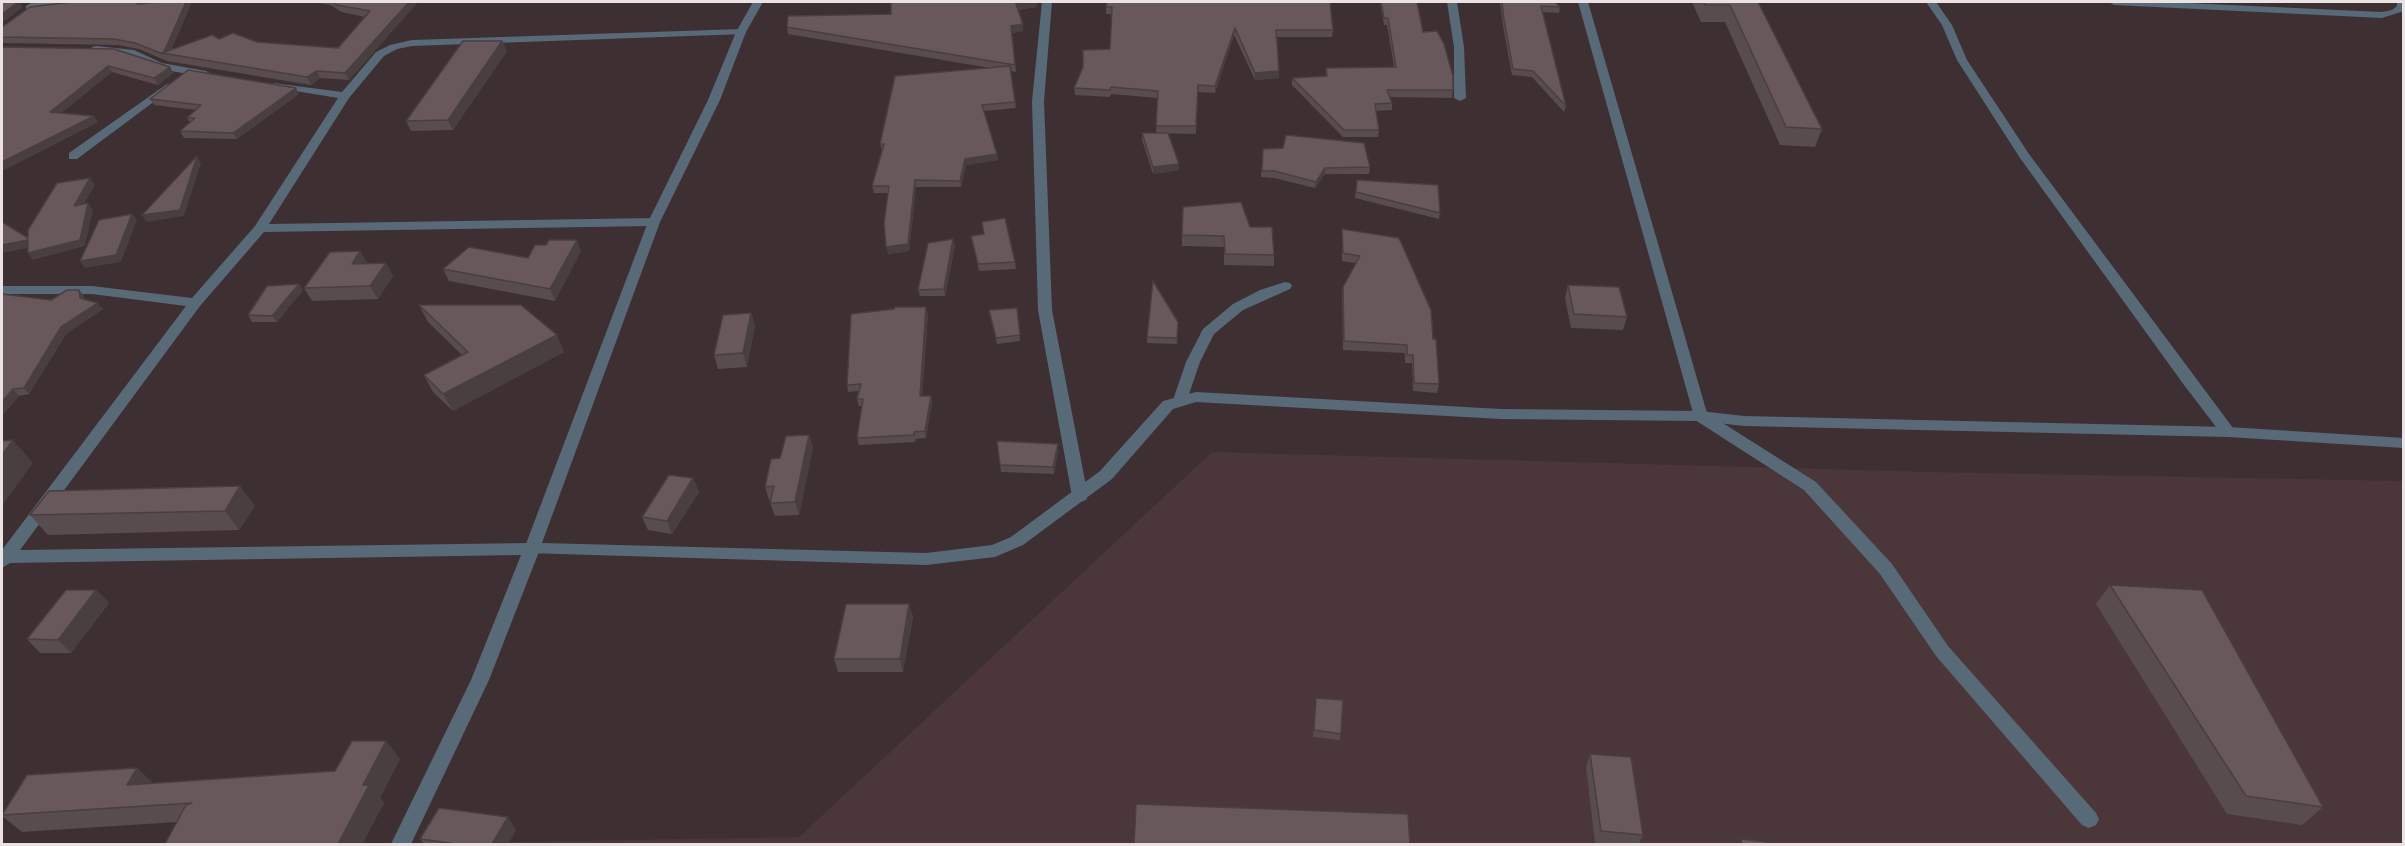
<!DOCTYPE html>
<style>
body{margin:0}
#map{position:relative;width:2405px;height:846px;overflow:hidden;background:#3d2f32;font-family:"Fira Sans",sans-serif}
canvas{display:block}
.frame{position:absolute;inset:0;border:3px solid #ebe2e3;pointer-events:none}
</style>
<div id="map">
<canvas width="2405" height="846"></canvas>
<div class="frame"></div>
</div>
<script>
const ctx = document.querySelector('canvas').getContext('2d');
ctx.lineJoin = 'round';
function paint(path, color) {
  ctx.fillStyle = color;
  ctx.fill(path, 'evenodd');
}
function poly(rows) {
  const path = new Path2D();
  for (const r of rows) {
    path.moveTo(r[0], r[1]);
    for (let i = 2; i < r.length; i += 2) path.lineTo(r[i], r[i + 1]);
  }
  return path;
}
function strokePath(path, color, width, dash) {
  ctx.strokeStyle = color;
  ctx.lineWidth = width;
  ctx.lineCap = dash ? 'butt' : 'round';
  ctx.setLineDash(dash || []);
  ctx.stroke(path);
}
const built = poly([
 [1212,452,1931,472,2403,481,2403,844,391,844,799,837]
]);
const minor = poly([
 [33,2,44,2,43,3,82,2,77,5,26,10,26,6,33,2],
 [1042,2,1052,2,1044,101,1052,310,1088,496,1086,500,1080,502,1074,500,1072,496,1038,310,1032,101,1042,2],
 [1447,2,1457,2,1464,47,1466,98,1460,101,1454,98,1454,47,1447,2],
 [1578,2,1588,2,1707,413,1816,482,1892,564,1948,646,2096,813,2099,819,2096,825,2089,828,2082,825,1936,656,1880,574,1804,490,1695,420,1578,2],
 [1926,2,1936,2,1952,25,1967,60,2029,154,2233,428,2236,432,2233,436,2223,436,2184,385,2020,158,1957,60,1942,25,1926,2],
 [2109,2,2166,2,2382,12,2392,10,2397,6,2397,2,2404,2,2404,11,2382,18,2114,5,2109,2],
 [741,29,746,32,745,34,412,46,397,49,384,56,349,98,269,224,654,218,660,222,654,226,264,232,200,306,20,550,532,543,538,545,540,549,489,680,411,844,391,844,471,680,521,555,10,563,2,568,2,550,186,306,92,294,2,294,2,286,92,286,192,298,255,226,338,98,277,88,273,87,273,83,342,92,376,52,390,45,412,40,741,29],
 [96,46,134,50,162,63,206,71,211,74,206,77,159,69,132,56,92,51,92,47,96,46],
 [167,84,173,87,171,89,77,159,69,159,69,153,167,84],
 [1285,282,1290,283,1292,286,1290,289,1243,310,1214,334,1200,362,1187,400,1185,404,1175,404,1173,400,1186,362,1203,329,1233,304,1260,290,1285,282]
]);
const tertiary = poly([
 [753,2,763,2,746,32,720,100,660,222,542,543,926,553,992,545,1011,537,1100,471,1163,401,1196,392,1501,409,1700,411,1744,416,2228,427,2404,438,2404,448,2228,437,1744,426,1700,421,1501,419,1196,402,1173,409,1112,479,1023,545,995,557,926,565,526,553,524,549,648,222,708,100,736,32,753,2]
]);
const wall = poly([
 [158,2,189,2,191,4,171,50,219,39,338,48,365,17,341,12,331,5,314,2,418,2,349,80,320,78,311,85,167,61,139,49,118,45,2,43,2,27],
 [891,2,1037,2,1037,7,1018,10,1023,24,1023,31,1012,33,1016,72,1011,71,1016,108,984,111,997,154,998,160,966,165,961,187,916,187,909,251,888,254,888,193,874,193,872,186,882,150,880,144,990,68,788,34,787,27,891,14],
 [1107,2,1333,30,1332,37,1277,37,1279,78,1255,80,1234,35,1215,93,1198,92,1196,134,1156,133,1158,98,1111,94,1110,97,1075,95,1074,88,1110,49,1112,14,1106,14,1106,7],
 [1380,2,1417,2,1423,32,1453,90,1452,98,1390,97,1392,103,1392,110,1376,111,1379,130,1378,137,1343,137,1292,85,1292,78,1326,76,1326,68,1394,67,1387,25,1384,25],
 [1500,2,1555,2,1560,7,1559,13,1542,12,1566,106,1564,112,1532,77,1512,75,1503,26],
 [1692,2,1758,2,1822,129,1815,147,1780,145,1725,22,1701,22],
 [502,41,507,51,453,130,411,131,406,121],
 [2,47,170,67,173,73,158,85,112,72,61,113,94,116,98,122,2,171],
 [299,94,237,139,184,138,180,131,190,123,187,118,196,110,154,105,150,99],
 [1142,133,1179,164,1179,170,1153,174,1142,140],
 [1263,149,1370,167,1369,174,1325,174,1315,188,1274,178,1261,177],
 [1357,180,1440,213,1439,219,1355,198],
 [1250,227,1274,255,1274,266,1224,265,1224,247,1182,246,1182,235],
 [1342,229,1433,339,1439,384,1437,393,1413,391,1412,363,1405,363,1405,353,1343,350,1342,295,1343,287,1356,263,1342,261],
 [971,236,1015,262,1016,269,979,271],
 [955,246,945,296,920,296,918,290],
 [360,251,367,263,386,263,393,276,378,299,312,301,304,288],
 [581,251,555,301,449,281,443,269],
 [299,284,303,290,277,322,252,322,248,315],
 [1568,285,1627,317,1623,330,1571,328,1565,298],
 [79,290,84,296,84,299,103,309,66,334,29,394,19,396,2,416,2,294,51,300],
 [419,305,564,352,453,411,433,392,424,375,462,355,428,322],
 [1017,308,1020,341,997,344,989,310],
 [751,313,755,326,747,367,718,369,714,355],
 [928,313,922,396,931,396,932,402,926,438,916,439,915,442,859,445,857,438,862,406,859,406,857,399,859,391,848,392,847,385],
 [1178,322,1177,344,1147,343,1147,337],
 [809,435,813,448,799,515,775,516,770,503,771,500,769,500,765,487],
 [997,441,1058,451,1054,474,1001,472],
 [693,478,699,492,672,534,648,530,642,517],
 [255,506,239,530,48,535,30,515],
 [2110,585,2323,807,2302,825,2227,814,2096,604],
 [96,590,109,603,71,653,40,653,27,639],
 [909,604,913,617,903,672,838,672,834,659],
 [1316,698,1343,700,1340,740,1313,737],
 [386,741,400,759,380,798,384,803,362,844,165,844,177,822,22,832,2,816,2,814,137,768,153,783,335,771],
 [1590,754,1643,835,1639,844,1613,844,1595,843,1586,767],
 [516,830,508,844,424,844,420,839]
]);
const shadedWall = poly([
 [18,2,19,2,23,7,2,23,2,14],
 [139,2,147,2,141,10,137,4],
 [186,2,189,2,191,4,169,54,163,53],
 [409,2,418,2,349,80,345,73],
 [1030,2,1037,2,1037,7,1017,10,1016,4],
 [1023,24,1023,31,1012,33,1011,26],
 [1235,28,1234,35,1215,93,1215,86],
 [502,41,507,51,453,130,448,120],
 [108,66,112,72,54,119,50,112],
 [170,67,173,73,158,85,154,78],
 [317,71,320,78,311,85,307,77],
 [1279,71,1279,78,1255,80,1255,73],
 [296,88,299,94,237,139,233,133],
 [94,116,98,122,2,171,2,162],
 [997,154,998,160,966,165,961,187,960,181,965,159],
 [197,156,201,163,184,216,146,222,142,215],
 [1179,164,1179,170,1153,174,1153,167],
 [1325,168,1325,174,1315,188,1316,182],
 [90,178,95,185,79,212,74,206],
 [915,180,916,187,909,251,888,254,886,247],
 [88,203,93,210,85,246,33,260,28,253],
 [132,214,137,220,121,262,85,268,80,261],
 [953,239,955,246,945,296,944,289],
 [28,240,33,247,2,253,2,245],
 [577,240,581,251,555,301,550,289],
 [360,251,368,264,352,264],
 [386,263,393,276,378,299,370,286],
 [299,284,303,290,277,322,272,316],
 [79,290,84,296,85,305,80,298],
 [98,303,103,309,66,334,29,394,24,388,61,327],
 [926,307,928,313,922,402,920,396],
 [751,313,755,326,747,367,743,353],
 [557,335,564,352,453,411,443,394],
 [13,389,19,396,2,416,2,402],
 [931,396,932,402,926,438,925,431],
 [809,435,813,448,799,515,795,502],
 [13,440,33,463,2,506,2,455],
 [1058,444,1058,451,1054,474,1053,467],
 [693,478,699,492,672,534,667,521],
 [240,486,255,506,239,530,225,511],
 [96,590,109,603,71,653,58,640],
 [909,604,913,617,903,672,900,659],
 [386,741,400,759,380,798,384,803,362,844,338,844,363,785],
 [137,768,155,785,127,785],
 [508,817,516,830,508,844,492,844]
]);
const building = poly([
 [4,2,18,2,2,14,2,3,4,2],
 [72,2,139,2,137,4,158,2,186,2,163,54,135,43,114,39,2,37,2,27,30,7,72,2],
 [333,2,409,2,345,73,317,71,307,77,162,53,212,35,219,39,233,33,257,42,338,48,370,11,337,5,333,2],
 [891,2,1030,2,1016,4,1023,24,1011,26,1015,65,787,27,788,16,891,14,891,2],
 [1107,2,1330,2,1333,30,1276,30,1279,71,1255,73,1235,28,1215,86,1198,85,1196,126,1156,126,1158,91,1111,87,1110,90,1074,88,1083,67,1083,50,1110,49,1112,7,1106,7,1107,2],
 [1381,2,1417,2,1423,32,1437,31,1444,44,1453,76,1453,90,1387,90,1392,103,1375,104,1379,130,1344,130,1292,78,1327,76,1326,68,1396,67,1388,18,1384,18,1381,2],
 [1502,2,1555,2,1560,7,1541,6,1566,106,1533,71,1513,69,1504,20,1502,2],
 [1704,2,1758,2,1822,129,1786,127,1730,5,1705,5,1704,2],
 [463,41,502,41,448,120,406,121,463,41],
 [2,47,114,49,170,67,154,78,108,66,50,112,94,116,2,162,2,47],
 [1010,66,1015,102,982,105,997,154,965,159,960,181,915,180,908,244,886,247,884,223,889,186,872,186,884,144,880,144,895,76,1010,66],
 [188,70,296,88,233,133,180,131,195,118,187,118,201,105,150,99,188,70],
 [1142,133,1168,133,1179,164,1153,167,1142,133],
 [1286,135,1364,143,1370,167,1325,168,1316,182,1274,171,1262,171,1263,149,1283,148,1286,135],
 [197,156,180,210,142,215,197,156],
 [90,178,74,206,88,203,80,240,28,253,28,240,2,245,2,222,28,238,28,230,57,183,90,178],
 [1357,180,1438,185,1440,213,1356,192,1357,180],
 [1241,202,1250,227,1272,227,1274,255,1225,254,1224,236,1182,235,1183,207,1241,202],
 [132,214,116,255,80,261,99,220,132,214],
 [1005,218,1015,262,978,264,971,236,984,234,982,222,1005,218],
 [1342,229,1399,238,1431,310,1433,339,1436,339,1439,384,1414,383,1413,355,1407,355,1407,345,1344,341,1343,287,1360,256,1343,253,1342,229],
 [953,239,944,289,918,290,928,243,953,239],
 [549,240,577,240,550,289,443,269,469,247,528,258,535,245,546,245,549,240],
 [360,251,352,264,386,263,370,286,304,288,330,252,360,251],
 [1153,281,1178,322,1177,338,1147,337,1153,281],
 [299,284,272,316,248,315,267,286,299,284],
 [1568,285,1619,287,1627,317,1574,314,1568,285],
 [67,290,79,290,80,298,98,303,61,327,24,388,13,389,2,402,2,294,51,300,67,290],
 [419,305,521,305,557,335,443,394,424,375,468,352,419,305],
 [895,307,926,307,920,396,931,396,925,431,914,432,914,435,857,438,863,399,857,399,861,384,847,385,851,314,894,309,895,307],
 [1017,308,1020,335,996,338,989,310,1017,308],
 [751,313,743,353,714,355,723,315,751,313],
 [809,435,795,502,770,503,774,486,765,487,771,459,780,458,786,436,809,435],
 [13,440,2,455,2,441,13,440],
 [997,441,1058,444,1053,467,1000,465,997,441],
 [669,475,693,478,667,521,642,517,669,475],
 [240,486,225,511,30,515,49,491,240,486],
 [2110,585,2202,590,2323,807,2246,796,2110,585],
 [66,590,96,590,58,640,27,639,66,590],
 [846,604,909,604,900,659,834,659,846,604],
 [1316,698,1343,700,1341,734,1314,730,1316,698],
 [352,741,386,741,363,785,369,785,338,844,165,844,186,805,192,803,2,815,27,775,137,768,127,785,335,771,352,741],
 [1590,754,1631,757,1643,835,1601,831,1590,754],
 [1136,804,1408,814,1410,844,1134,844,1136,804],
 [439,808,508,817,492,844,457,844,420,839,439,808],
 [1741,839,1782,844,1742,844,1741,839]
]);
paint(built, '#4b363a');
paint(minor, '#586a78');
paint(tertiary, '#586a78');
paint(wall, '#594c4e');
paint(shadedWall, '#493e40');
paint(building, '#68585b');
strokePath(building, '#493e40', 1.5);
</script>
